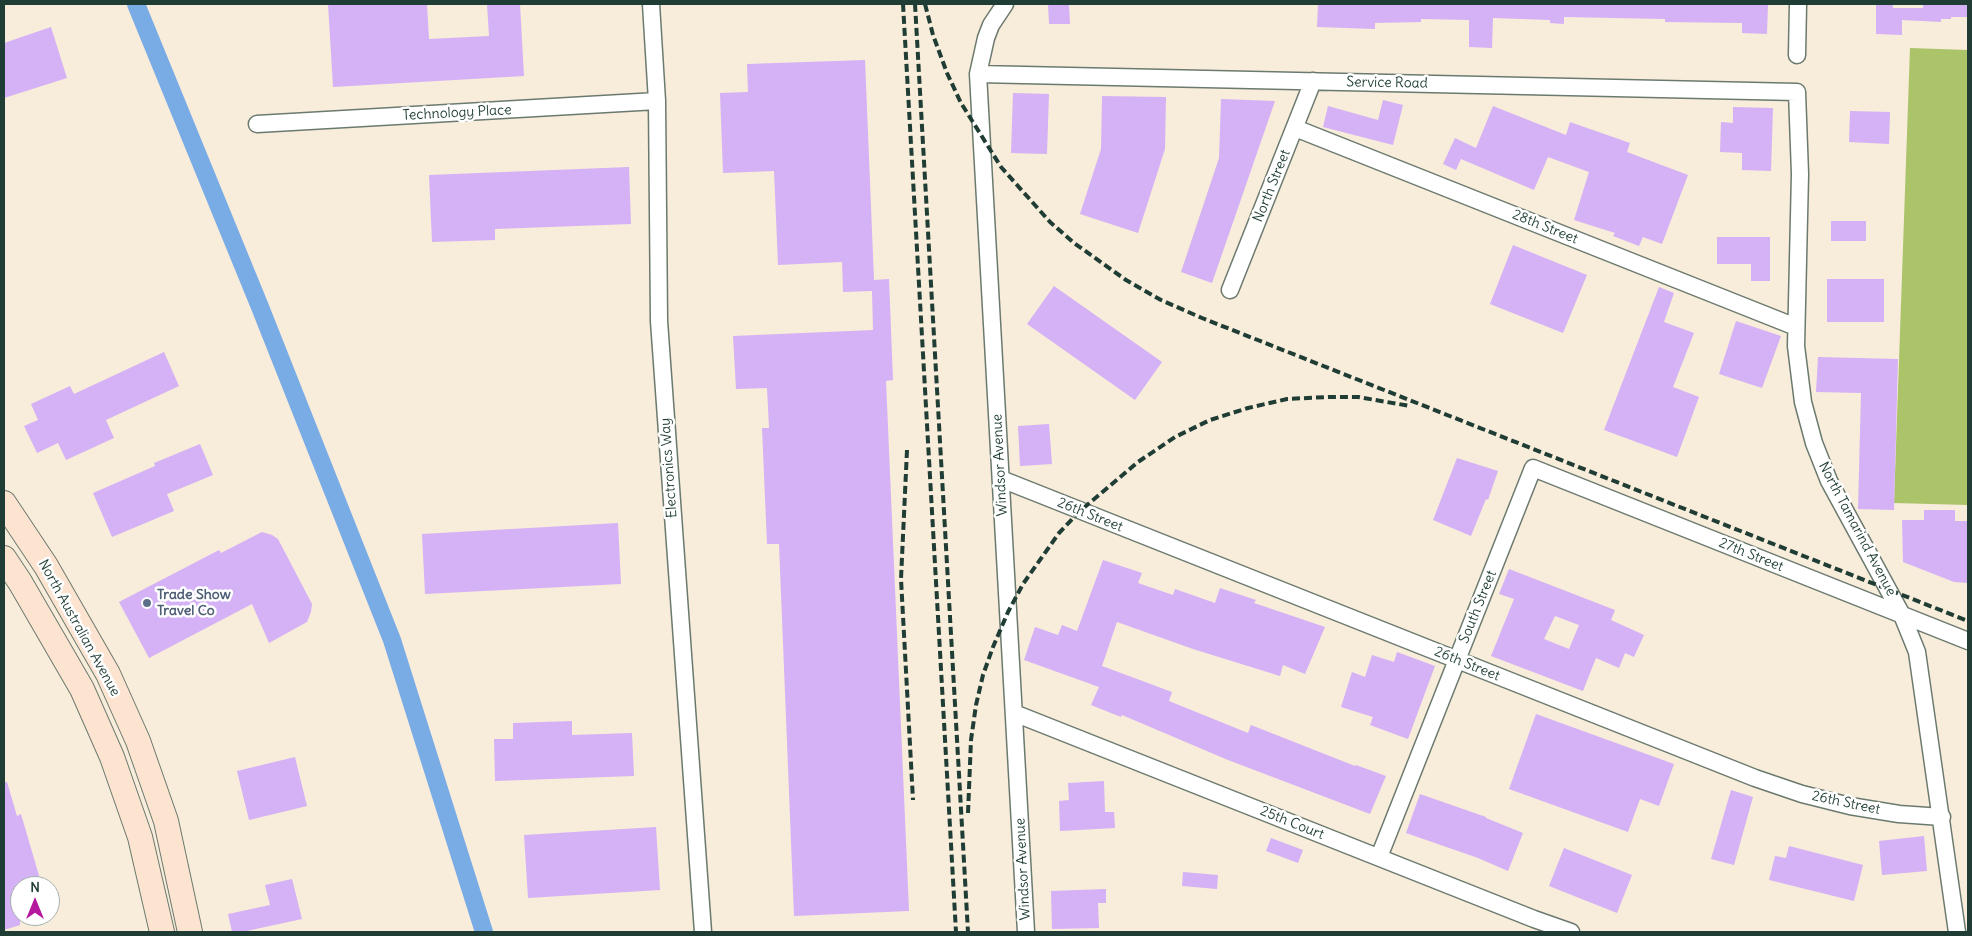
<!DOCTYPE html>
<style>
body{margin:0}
#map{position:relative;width:1972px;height:936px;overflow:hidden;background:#f8ecdb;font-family:Delius,sans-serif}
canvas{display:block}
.frame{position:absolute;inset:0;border:5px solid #1f3d34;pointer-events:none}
.north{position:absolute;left:10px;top:876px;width:50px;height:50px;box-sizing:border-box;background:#fff;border:1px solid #a5b1ae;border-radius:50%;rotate:0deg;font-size:14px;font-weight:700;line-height:20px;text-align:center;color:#1f3d34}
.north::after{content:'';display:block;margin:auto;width:18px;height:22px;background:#b5179e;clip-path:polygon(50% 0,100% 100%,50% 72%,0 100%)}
</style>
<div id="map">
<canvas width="1972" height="936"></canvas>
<div class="frame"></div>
<div class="north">N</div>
</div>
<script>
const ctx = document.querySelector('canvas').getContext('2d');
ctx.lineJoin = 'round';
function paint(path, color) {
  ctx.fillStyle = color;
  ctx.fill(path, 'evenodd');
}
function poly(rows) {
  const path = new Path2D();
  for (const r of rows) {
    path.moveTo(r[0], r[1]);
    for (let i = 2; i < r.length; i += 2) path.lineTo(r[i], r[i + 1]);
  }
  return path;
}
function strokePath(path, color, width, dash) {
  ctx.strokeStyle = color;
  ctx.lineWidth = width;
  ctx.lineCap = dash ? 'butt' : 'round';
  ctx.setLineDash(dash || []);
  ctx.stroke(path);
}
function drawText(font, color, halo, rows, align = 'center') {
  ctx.font = font + ' Delius,sans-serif';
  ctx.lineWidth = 5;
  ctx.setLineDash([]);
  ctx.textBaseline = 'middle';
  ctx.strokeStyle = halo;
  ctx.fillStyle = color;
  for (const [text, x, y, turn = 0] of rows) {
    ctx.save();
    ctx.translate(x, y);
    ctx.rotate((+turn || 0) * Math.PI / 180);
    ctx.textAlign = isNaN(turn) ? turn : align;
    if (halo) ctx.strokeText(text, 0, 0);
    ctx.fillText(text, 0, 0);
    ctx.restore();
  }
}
const green = poly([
 [1910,48,1968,50,1968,505,1894,503]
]);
const canal = poly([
 [136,4,260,307,392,640,484,932]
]);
const building = poly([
 [328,4,427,4,429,39,489,36,487,4,520,4,524,76,333,87],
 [1048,4,1069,4,1070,24,1049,24],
 [1318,4,1768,4,1767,34,1742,33,1742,23,1665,22,1665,19,1564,17,1564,24,1550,23,1550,20,1493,18,1492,48,1469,47,1469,20,1421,19,1421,22,1375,23,1375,29,1317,27],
 [1876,4,1893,4,1893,8,1923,8,1923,4,1968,4,1968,17,1951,17,1951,19,1941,19,1941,22,1902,20,1902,35,1876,34],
 [51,27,67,78,4,98,4,43],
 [865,60,874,280,889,279,893,380,886,381,909,911,794,916,779,544,767,544,762,428,769,428,767,388,736,389,733,336,873,330,872,291,843,292,842,262,778,265,774,171,723,173,720,93,748,92,747,64],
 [1013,93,1049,94,1047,154,1011,153],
 [1102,96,1166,97,1165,149,1138,233,1080,214,1101,149],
 [1221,99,1275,101,1212,283,1181,272,1219,158],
 [1383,100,1403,105,1393,145,1323,127,1328,106,1378,120],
 [1493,106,1566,135,1570,122,1630,143,1627,152,1688,175,1662,244,1643,237,1639,246,1613,236,1615,233,1574,220,1589,172,1548,157,1534,190,1461,159,1456,170,1443,164,1455,138,1476,148],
 [1733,107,1773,108,1771,171,1742,170,1742,153,1720,152,1721,122,1733,123],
 [1850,111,1890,112,1889,144,1849,142],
 [629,167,631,224,495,229,495,240,432,242,429,175],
 [1831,221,1866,221,1866,241,1831,241],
 [1717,237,1770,237,1770,281,1751,281,1751,264,1717,264],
 [1513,245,1587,275,1563,333,1490,304],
 [1827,279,1884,279,1884,322,1827,322],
 [1054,286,1162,362,1135,400,1027,324],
 [1659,287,1674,293,1664,322,1694,333,1673,387,1699,397,1677,457,1604,430],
 [1736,321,1781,336,1762,388,1719,374],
 [164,352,179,386,106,420,114,438,66,460,58,443,37,453,24,426,38,420,31,404,70,386,74,394],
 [1818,357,1898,359,1894,510,1858,509,1861,393,1816,392],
 [1049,424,1052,464,1020,466,1018,426],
 [200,444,213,475,167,494,174,511,112,537,93,493,155,466,154,463],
 [1457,458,1498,471,1488,500,1486,499,1471,536,1433,520],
 [1924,510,1955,510,1955,521,1968,521,1968,583,1954,582,1903,562,1902,520,1924,520],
 [618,523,621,584,425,594,422,534],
 [262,532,272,535,278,539,312,604,311,612,307,622,269,643,252,604,149,658,119,602,219,550,221,553],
 [1103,560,1142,573,1138,583,1173,595,1175,589,1215,603,1220,588,1256,600,1254,603,1325,627,1305,674,1283,665,1280,676,1193,649,1117,622,1102,666,1172,692,1169,701,1248,733,1251,725,1355,766,1356,765,1386,776,1370,814,1228,760,1122,715,1121,717,1091,705,1099,687,1024,660,1035,627,1058,635,1062,625,1077,631],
 [1509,569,1615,610,1611,620,1644,635,1634,657,1625,653,1619,668,1596,658,1583,691,1491,656,1514,599,1499,594],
 [1555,616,1579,625,1569,649,1544,639],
 [1397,652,1435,666,1408,739,1370,725,1373,717,1341,707,1352,672,1365,677,1372,655,1394,662],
 [1536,714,1674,764,1659,806,1640,799,1628,832,1509,789],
 [572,721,572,735,632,733,634,776,495,781,494,739,513,739,513,723],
 [295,757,307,806,249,820,237,771],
 [1104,781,1105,812,1114,812,1115,828,1060,831,1059,801,1069,800,1068,783],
 [4,782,7,782,17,816,21,814,42,886,20,886,20,925,4,930],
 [1731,790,1753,797,1734,865,1711,859],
 [1420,794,1486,817,1486,818,1523,833,1508,871,1478,858,1406,833],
 [656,827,660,890,528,898,524,835],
 [1924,836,1927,871,1882,875,1879,841],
 [1271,838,1303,850,1298,863,1266,851],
 [1789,846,1863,865,1854,901,1769,880,1775,856,1786,858],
 [1564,848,1632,875,1617,913,1549,886],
 [1183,872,1218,875,1217,889,1182,886],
 [292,879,302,919,242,932,232,932,228,914,270,905,265,885],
 [1106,889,1106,903,1098,903,1099,928,1052,929,1051,891]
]);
const street = poly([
 [651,4,657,101,659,321,703,932],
 [1005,4,991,25,986,38,978,74,1026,932],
 [1797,55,1798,4],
 [978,74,1797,92,1800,174,1796,346,1803,402,1814,443,1829,481,1902,615,1917,652,1957,932],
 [257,124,657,101],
 [1295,128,1796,327],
 [1230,290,1313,81],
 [1001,479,1755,778,1802,794,1850,806,1899,814,1942,817],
 [1014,713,1534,919,1571,932],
 [1379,857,1533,468,1968,641]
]);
const secondary = poly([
 [4,503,46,566,108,674,138,741,166,821,190,932],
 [4,558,20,582,82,689,112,757,140,837,162,932]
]);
const rail = poly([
 [903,4,956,932],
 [915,4,968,932],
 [925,4,933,35,947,73,961,103,1001,167,1050,222,1074,243,1126,280,1161,300,1202,318,1968,621],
 [907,450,901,579,913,800],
 [968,813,971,740,976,705,983,675,993,647,1008,612,1023,584,1059,533,1080,511,1138,462,1175,437,1210,420,1248,408,1287,399,1328,397,1358,397,1410,406]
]);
const markers = [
 [147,603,5,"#5c6f8a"]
];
const streetNames = [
 ["Service Road",1387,83,1],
 ["Technology Place",457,113,-3],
 ["North Street",1272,186,-68],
 ["28th Street",1545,227,22],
 ["Windsor Avenue",1000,465,-93],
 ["Electronics Way",669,468,-94],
 ["26th Street",1090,515,22],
 ["North Tamarind Avenue",1857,529,62],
 ["27th Street",1751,555,22],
 ["South Street",1478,607,-68],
 ["North Australian Avenue",79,628,61],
 ["26th Street",1467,664,22],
 ["26th Street",1846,803,12],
 ["25th Court",1292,823,22],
 ["Windsor Avenue",1023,869,-93]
];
const serviceNames = [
 ["Trade Show",157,595],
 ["Travel Co",157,611]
];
paint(green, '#abc369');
strokePath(canal, '#79abe5', 18);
paint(building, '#d5b1f5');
strokePath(street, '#6b7a6e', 19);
strokePath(secondary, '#6b7a6e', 26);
strokePath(street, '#fff', 16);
strokePath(secondary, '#fde4d1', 24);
strokePath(rail, '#1f3d34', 4, [8, 4]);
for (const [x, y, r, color] of markers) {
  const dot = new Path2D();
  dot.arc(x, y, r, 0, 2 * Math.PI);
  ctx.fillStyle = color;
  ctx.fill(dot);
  strokePath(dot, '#fff', 2);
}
drawText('14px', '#1f3d34', '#fff', streetNames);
drawText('bold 14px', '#4e5e75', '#fff', serviceNames, 'left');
</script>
